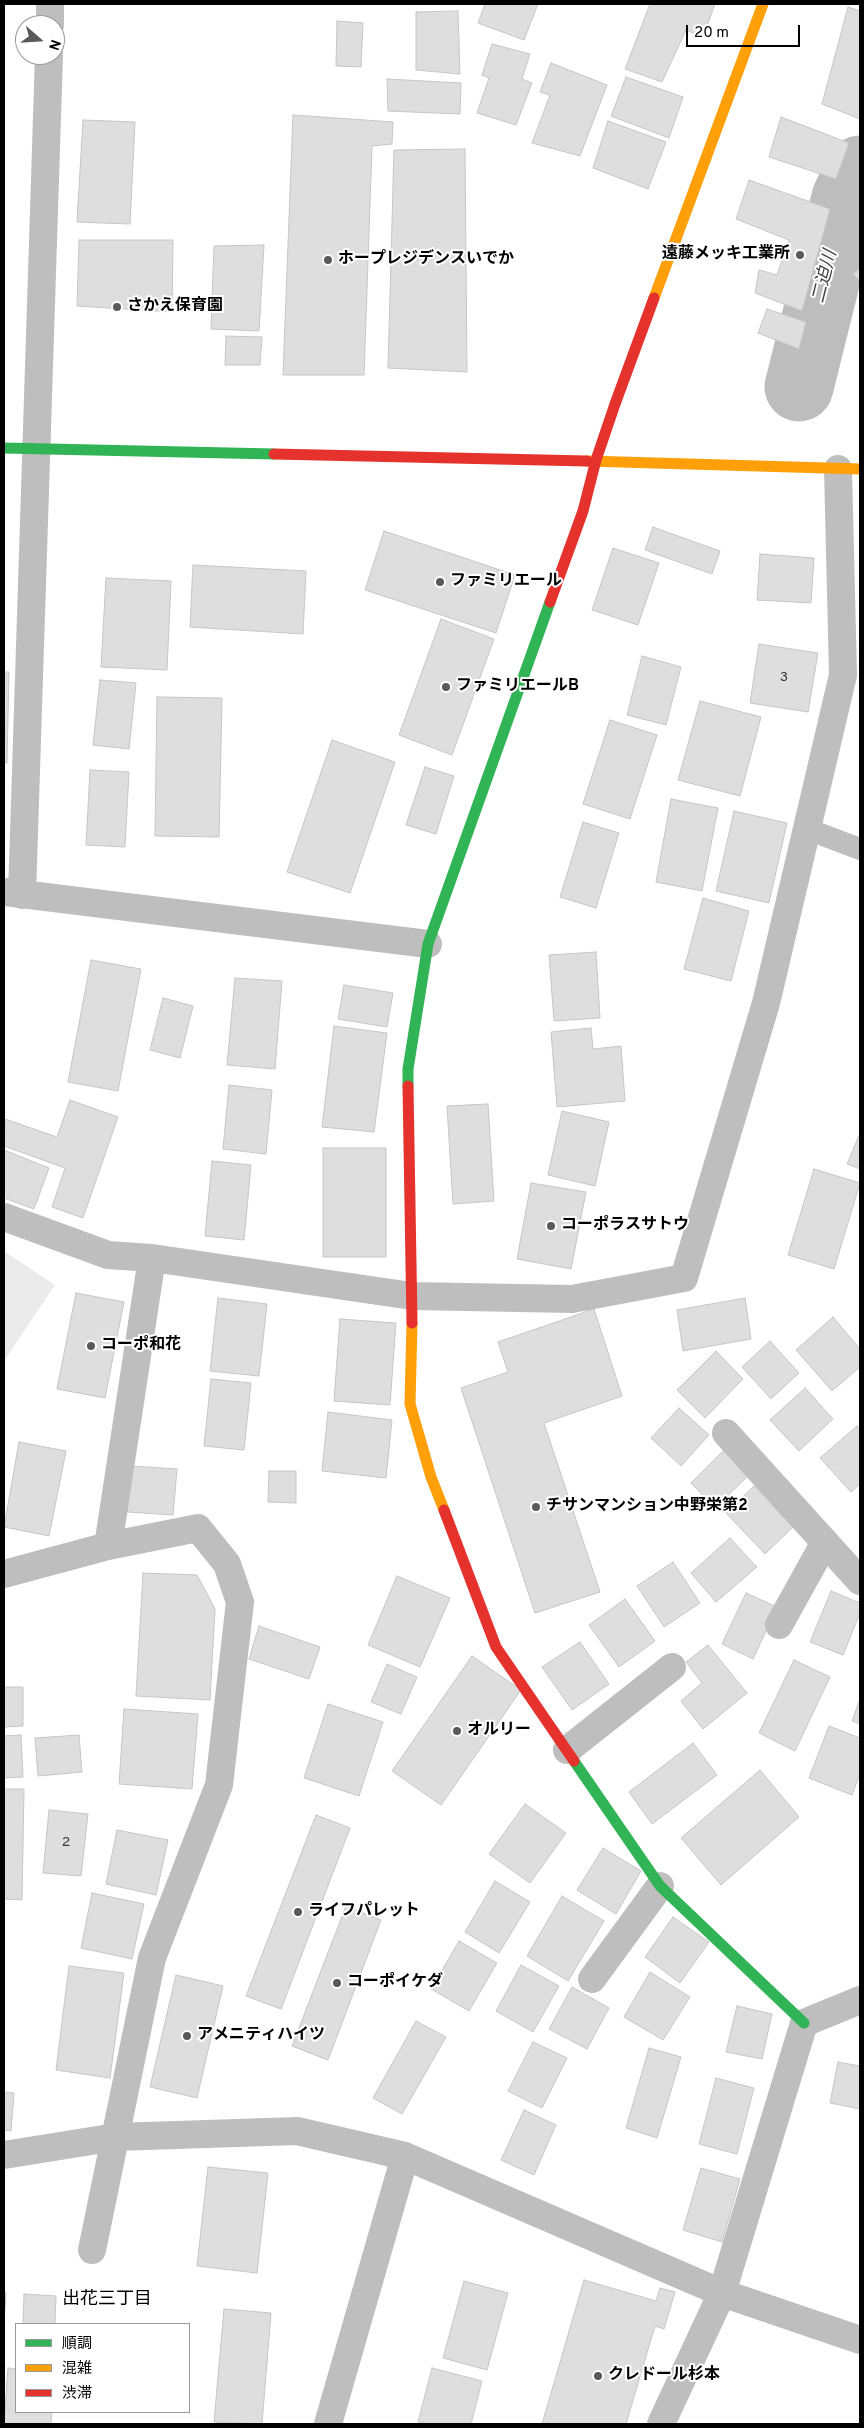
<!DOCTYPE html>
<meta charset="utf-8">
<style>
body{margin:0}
#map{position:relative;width:864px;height:2428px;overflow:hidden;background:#fff;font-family:Overpass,"Noto Sans JP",sans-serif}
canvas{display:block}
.frame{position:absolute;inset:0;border:5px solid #000;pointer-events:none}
.legend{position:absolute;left:15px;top:2323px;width:175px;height:90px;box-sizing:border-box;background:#fff;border:1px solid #999;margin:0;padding:6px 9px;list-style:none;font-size:15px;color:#000}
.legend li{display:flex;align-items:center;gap:10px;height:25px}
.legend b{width:25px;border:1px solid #999}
.north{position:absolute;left:15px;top:15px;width:50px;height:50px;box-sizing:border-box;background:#fff;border:1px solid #999;border-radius:50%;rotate:109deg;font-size:14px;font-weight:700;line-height:20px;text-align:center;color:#000}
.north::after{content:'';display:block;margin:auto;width:18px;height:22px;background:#595959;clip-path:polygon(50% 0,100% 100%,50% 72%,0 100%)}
.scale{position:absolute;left:686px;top:25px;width:114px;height:22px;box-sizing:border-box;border:2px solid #000;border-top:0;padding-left:6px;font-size:15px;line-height:18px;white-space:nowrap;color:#000;-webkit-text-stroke:4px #fff;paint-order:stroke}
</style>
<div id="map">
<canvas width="864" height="2428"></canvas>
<div class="frame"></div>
<ul class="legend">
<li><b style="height:6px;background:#30b455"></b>順調</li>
<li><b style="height:6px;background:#ff9f0a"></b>混雑</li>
<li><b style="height:6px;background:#e5322d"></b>渋滞</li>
</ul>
<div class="north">N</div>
<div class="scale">20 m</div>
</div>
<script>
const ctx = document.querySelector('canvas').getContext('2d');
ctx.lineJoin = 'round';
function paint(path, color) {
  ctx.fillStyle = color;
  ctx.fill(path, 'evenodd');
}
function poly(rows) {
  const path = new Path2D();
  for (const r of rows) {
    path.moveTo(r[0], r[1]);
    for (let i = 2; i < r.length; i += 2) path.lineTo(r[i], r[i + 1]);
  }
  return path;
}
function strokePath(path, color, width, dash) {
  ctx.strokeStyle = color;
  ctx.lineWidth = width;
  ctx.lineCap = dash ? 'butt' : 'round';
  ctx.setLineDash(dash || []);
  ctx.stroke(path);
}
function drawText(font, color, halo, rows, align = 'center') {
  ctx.font = font + ' Overpass,"Noto Sans JP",sans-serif';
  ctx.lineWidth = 4;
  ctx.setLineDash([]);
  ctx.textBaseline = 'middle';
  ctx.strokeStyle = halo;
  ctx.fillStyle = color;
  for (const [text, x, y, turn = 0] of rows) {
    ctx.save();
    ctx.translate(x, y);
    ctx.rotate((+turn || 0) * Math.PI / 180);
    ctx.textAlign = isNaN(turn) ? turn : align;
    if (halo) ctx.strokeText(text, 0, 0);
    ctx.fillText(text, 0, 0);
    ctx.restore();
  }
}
const green = poly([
 [4,1251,55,1285,4,1361]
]);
const river = poly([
 [799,387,846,198,860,170]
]);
const building = poly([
 [485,4,538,4,524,40,478,23,485,4],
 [650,4,715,4,703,37,686,30,662,82,625,69,650,4],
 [848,7,860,11,860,119,822,104,848,7],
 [458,11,460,74,416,70,416,12,458,11],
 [337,21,363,23,361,67,336,66,337,21],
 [492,44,530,54,522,79,532,83,516,125,477,113,489,78,482,75,492,44],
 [551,63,607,85,580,156,532,143,550,95,540,92,551,63],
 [626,77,683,97,669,138,611,116,626,77],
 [387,79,461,83,460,114,388,111,387,79],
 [293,115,393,122,392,144,372,146,364,375,283,375,293,115],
 [781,117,849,143,836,179,769,157,781,117],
 [83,120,135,122,130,224,77,222,83,120],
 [608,121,666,142,648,189,593,168,608,121],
 [465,149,467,372,388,368,394,150,465,149],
 [749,180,830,209,802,311,755,293,759,270,777,275,789,240,736,219,749,180],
 [79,240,173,240,172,312,77,306,79,240],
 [264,245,259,331,211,329,214,246,264,245],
 [860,268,860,281,853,274,860,268],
 [767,309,806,322,799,349,758,333,767,309],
 [226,336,262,337,260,365,225,365,226,336],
 [653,527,720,551,712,574,645,550,653,527],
 [384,531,515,575,496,633,365,590,384,531],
 [613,548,659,563,638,625,592,610,613,548],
 [760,554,814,558,811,603,757,600,760,554],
 [193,565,306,571,303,634,190,627,193,565],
 [106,578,171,581,167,670,101,667,106,578],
 [441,619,494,639,452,755,399,735,441,619],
 [759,644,818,653,808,712,750,703,759,644],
 [642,656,681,667,666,725,627,715,642,656],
 [4,672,9,672,7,763,4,763,4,672],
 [100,680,136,683,129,749,93,745,100,680],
 [157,697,222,698,219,837,155,836,157,697],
 [700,701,761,717,740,796,678,780,700,701],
 [610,720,657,735,630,819,583,804,610,720],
 [332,740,395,762,350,893,287,872,332,740],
 [425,767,454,776,436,834,406,825,425,767],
 [90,770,129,772,125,847,86,845,90,770],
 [671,799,718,808,702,891,656,882,671,799],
 [734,811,787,823,769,903,716,891,734,811],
 [583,822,619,833,596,908,560,897,583,822],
 [703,898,749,911,731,981,684,969,703,898],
 [596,952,600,1018,554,1021,549,955,596,952],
 [91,960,141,969,118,1091,68,1082,91,960],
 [235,978,282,981,275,1069,227,1065,235,978],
 [344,985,393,993,387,1027,338,1019,344,985],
 [163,998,193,1006,180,1058,150,1050,163,998],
 [334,1026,387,1033,374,1132,322,1127,334,1026],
 [591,1028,593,1049,621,1046,625,1101,557,1107,551,1032,591,1028],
 [229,1085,272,1090,266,1154,223,1149,229,1085],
 [70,1100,118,1117,83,1218,52,1207,65,1168,4,1146,5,1119,57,1137,70,1100],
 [488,1104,494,1201,453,1204,447,1106,488,1104],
 [562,1111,609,1122,595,1186,548,1175,562,1111],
 [860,1133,860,1169,847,1164,860,1133],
 [323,1148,386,1148,386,1257,323,1257,323,1148],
 [4,1150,49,1168,34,1209,4,1198,4,1150],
 [212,1161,251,1165,244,1240,205,1236,212,1161],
 [814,1169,860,1183,834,1269,788,1255,814,1169],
 [531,1183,586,1192,571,1269,517,1259,531,1183],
 [76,1293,124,1302,105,1398,57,1389,76,1293],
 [218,1298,267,1304,259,1376,210,1371,218,1298],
 [745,1298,751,1339,683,1351,677,1310,745,1298],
 [594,1309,622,1396,544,1423,600,1592,535,1613,461,1388,508,1372,498,1342,594,1309],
 [833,1317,860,1349,860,1367,832,1391,796,1350,833,1317],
 [340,1319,396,1323,390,1405,334,1401,340,1319],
 [770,1341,799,1373,771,1399,742,1367,770,1341],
 [716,1351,743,1379,705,1418,677,1390,716,1351],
 [211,1379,251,1383,244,1450,204,1446,211,1379],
 [805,1388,833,1419,799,1451,770,1420,805,1388],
 [679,1408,709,1435,681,1466,651,1438,679,1408],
 [328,1412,392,1420,386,1478,322,1471,328,1412],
 [857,1426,860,1430,860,1484,851,1492,820,1458,857,1426],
 [19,1442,66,1451,49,1536,4,1527,19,1442],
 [724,1450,749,1475,715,1508,691,1483,724,1450],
 [130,1466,177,1469,173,1515,127,1512,130,1466],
 [269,1471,296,1471,296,1503,268,1502,269,1471],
 [754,1486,793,1527,765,1554,726,1513,754,1486],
 [730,1538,757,1567,716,1602,691,1573,730,1538],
 [673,1562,700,1603,664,1627,637,1586,673,1562],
 [143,1573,197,1575,215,1609,210,1700,136,1696,143,1573],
 [397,1576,450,1598,420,1667,368,1645,397,1576],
 [831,1591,860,1603,860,1613,843,1655,810,1642,831,1591],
 [746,1593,777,1607,753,1659,722,1644,746,1593],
 [625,1599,655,1641,619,1667,589,1625,625,1599],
 [259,1626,320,1647,309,1679,249,1659,259,1626],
 [580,1642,609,1684,572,1710,542,1667,580,1642],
 [708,1645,747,1693,703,1729,681,1701,702,1683,686,1662,708,1645],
 [472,1656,521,1690,441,1805,392,1771,472,1656],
 [794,1660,830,1677,795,1751,759,1733,794,1660],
 [387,1664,417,1677,401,1714,371,1702,387,1664],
 [4,1687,23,1687,23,1726,4,1727,4,1687],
 [860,1699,860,1724,852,1721,860,1699],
 [328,1704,383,1722,359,1796,304,1778,328,1704],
 [124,1709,198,1714,192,1789,119,1784,124,1709],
 [829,1726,860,1738,860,1774,852,1795,809,1778,829,1726],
 [21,1735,23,1777,4,1778,4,1736,21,1735],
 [79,1735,82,1772,38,1776,35,1738,79,1735],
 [693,1743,717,1775,652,1824,629,1792,693,1743],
 [760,1770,799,1817,721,1885,681,1838,760,1770],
 [4,1789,24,1789,22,1900,4,1899,4,1789],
 [525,1804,566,1833,530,1883,489,1854,525,1804],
 [49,1810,88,1814,81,1876,43,1873,49,1810],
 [316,1815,350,1828,281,2009,246,1996,316,1815],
 [117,1830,168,1840,156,1895,106,1884,117,1830],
 [603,1848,641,1871,616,1914,577,1890,603,1848],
 [495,1881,530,1902,499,1953,465,1932,495,1881],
 [92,1893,144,1904,132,1959,81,1948,92,1893],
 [562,1896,604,1921,568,1981,527,1956,562,1896],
 [346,1906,381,1920,328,2060,292,2046,346,1906],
 [673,1917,709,1942,680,1983,645,1957,673,1917],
 [459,1941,497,1963,469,2011,431,1989,459,1941],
 [521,1965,559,1986,533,2032,496,2011,521,1965],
 [69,1966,124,1973,110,2078,56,2070,69,1966],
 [650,1972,690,1997,663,2040,624,2017,650,1972],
 [176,1975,223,1986,197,2098,150,2087,176,1975],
 [572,1987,609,2008,587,2049,549,2029,572,1987],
 [737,2006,772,2014,762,2059,726,2052,737,2006],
 [416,2021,446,2037,402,2114,373,2098,416,2021],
 [533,2042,567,2058,542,2108,508,2091,533,2042],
 [649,2048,681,2057,657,2138,626,2128,649,2048],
 [838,2062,860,2066,860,2109,830,2103,838,2062],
 [716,2078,754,2088,737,2154,699,2144,716,2078],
 [4,2092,14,2093,11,2131,4,2130,4,2092],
 [524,2110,556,2125,534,2175,501,2160,524,2110],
 [208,2167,268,2173,257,2273,197,2266,208,2167],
 [701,2168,740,2179,722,2242,683,2230,701,2168],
 [584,2280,656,2301,660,2288,675,2292,664,2329,655,2326,626,2424,542,2424,584,2280],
 [464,2281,508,2293,487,2370,443,2358,464,2281],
 [4,2293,6,2293,4,2324,4,2293],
 [24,2294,56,2296,55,2324,23,2324,24,2294],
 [224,2309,271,2313,262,2424,214,2422,224,2309],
 [8,2368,16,2369,16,2412,52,2412,51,2424,4,2424,8,2368],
 [432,2368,482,2381,471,2424,427,2424,418,2422,432,2368]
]);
const lane = poly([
 [807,829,860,849]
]);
const street = poly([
 [50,25,50,4],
 [5,892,428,944],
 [22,895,49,55],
 [4,1217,108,1255,152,1258,412,1296,572,1299,684,1278,766,1003,843,675,838,469],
 [726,1433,860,1581],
 [108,1546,152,1258],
 [4,1574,108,1546,198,1528,227,1564,240,1602,219,1785,152,1958,92,2250],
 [779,1625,825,1542],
 [567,1750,672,1667],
 [592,1979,660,1886],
 [4,2155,116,2137,297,2131,405,2156,722,2293,860,2340],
 [328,2424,405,2156],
 [661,2424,722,2293,804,2023,860,2000]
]);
const fast = poly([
 [4,448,274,454],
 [408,1086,408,1069,428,944,550,602],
 [574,1761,660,1886,804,2023]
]);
const slow = poly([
 [654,298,763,4],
 [587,461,860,469],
 [412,1323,410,1404,431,1477,444,1510]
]);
const jam = poly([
 [274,454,587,461],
 [550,602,583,511,596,460,615,404,654,298],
 [408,1086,412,1323],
 [444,1510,496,1647,574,1761]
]);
const markers = [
 [800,255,5,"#595959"],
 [328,260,5,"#595959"],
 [117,307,5,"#595959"],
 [440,582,5,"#595959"],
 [446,687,5,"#595959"],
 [551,1226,5,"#595959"],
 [91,1346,5,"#595959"],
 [536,1507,5,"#595959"],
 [457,1731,5,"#595959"],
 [298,1912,5,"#595959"],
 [337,1983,5,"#595959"],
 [187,2036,5,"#595959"],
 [598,2376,5,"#595959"]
];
const numberNames = [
 ["3",784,678],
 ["2",66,1843]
];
const poiNames = [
 ["遠藤メッキ工業所",790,255,"right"],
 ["ホープレジデンスいでか",338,260],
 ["さかえ保育園",127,307],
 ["ファミリエール",450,582],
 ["ファミリエールB",456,687],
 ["コーポラスサトウ",561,1226],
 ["コーポ和花",101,1346],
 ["チサンマンション中野栄第2",546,1507],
 ["オルリー",467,1731],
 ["ライフパレット",308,1912],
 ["コーポイケダ",347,1983],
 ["アメニティハイツ",197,2036],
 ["クレドール杉本",608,2376]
];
const waterNames = [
 ["二迫川",826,277,-76]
];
const neighbourhoodNames = [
 ["出花三丁目",107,2300]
];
paint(green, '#ebebeb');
strokePath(river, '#bdbdbd', 69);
paint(building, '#dedede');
strokePath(building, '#c6c6c6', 1);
strokePath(lane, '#bebebe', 22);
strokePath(street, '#bebebe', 28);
strokePath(fast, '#30b455', 11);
strokePath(slow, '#ff9f0a', 11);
strokePath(jam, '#e5322d', 11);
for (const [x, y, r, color] of markers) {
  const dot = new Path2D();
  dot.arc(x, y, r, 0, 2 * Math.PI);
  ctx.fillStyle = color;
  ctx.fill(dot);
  strokePath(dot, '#fff', 2);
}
drawText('14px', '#383838', null, numberNames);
drawText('bold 16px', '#000', '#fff', poiNames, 'left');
drawText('italic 18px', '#424242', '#fff', waterNames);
drawText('18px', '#000', '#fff', neighbourhoodNames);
</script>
